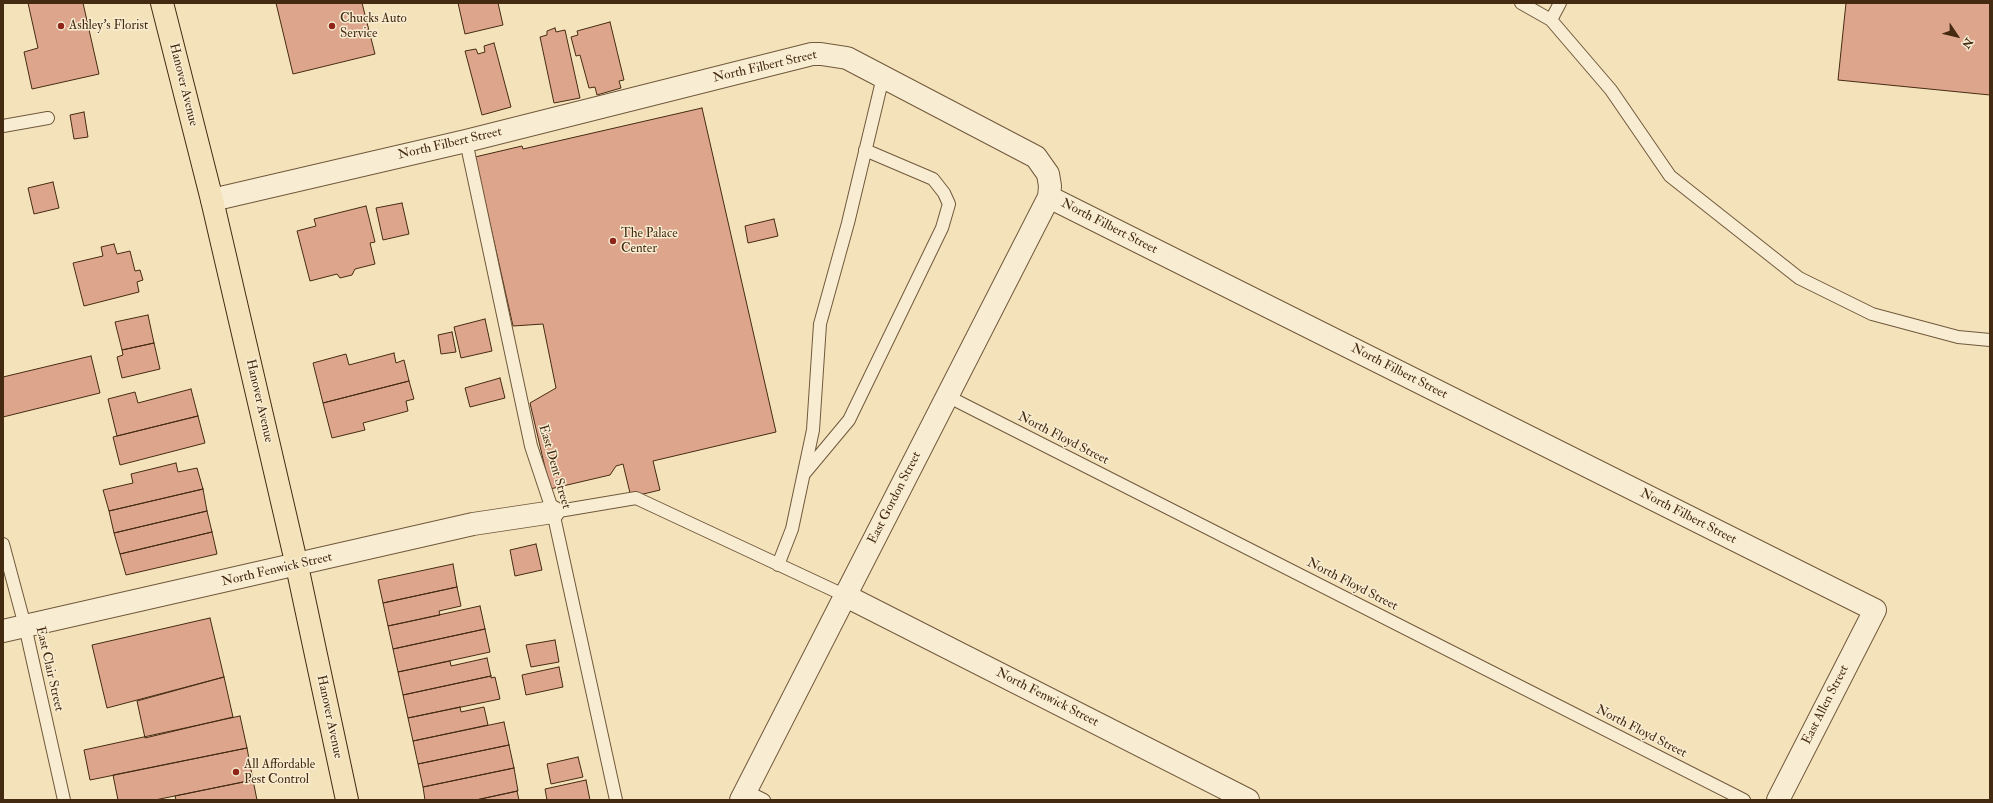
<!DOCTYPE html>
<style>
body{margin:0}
#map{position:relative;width:1993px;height:803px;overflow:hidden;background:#f4e3ba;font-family:"IM FELL Double Pica",serif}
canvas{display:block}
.frame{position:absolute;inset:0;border:4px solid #452a12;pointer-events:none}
.north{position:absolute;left:1937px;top:16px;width:40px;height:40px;-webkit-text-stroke:3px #f8edd2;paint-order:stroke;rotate:125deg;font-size:11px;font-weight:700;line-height:16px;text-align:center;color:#452a12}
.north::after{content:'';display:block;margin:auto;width:14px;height:18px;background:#452a12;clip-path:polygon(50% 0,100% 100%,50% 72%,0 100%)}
</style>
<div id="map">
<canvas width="1993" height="803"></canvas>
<div class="frame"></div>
<div class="north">N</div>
</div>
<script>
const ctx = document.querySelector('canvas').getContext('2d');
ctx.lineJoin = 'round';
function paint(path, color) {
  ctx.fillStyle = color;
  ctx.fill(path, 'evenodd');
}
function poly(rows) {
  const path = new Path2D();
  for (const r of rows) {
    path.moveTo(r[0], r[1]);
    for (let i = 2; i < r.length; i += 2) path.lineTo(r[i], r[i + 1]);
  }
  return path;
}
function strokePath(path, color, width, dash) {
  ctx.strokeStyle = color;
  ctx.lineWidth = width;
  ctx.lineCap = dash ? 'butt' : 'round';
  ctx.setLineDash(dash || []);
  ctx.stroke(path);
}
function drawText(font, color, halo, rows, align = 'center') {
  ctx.font = font + ' "IM FELL Double Pica",serif';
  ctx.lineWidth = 3;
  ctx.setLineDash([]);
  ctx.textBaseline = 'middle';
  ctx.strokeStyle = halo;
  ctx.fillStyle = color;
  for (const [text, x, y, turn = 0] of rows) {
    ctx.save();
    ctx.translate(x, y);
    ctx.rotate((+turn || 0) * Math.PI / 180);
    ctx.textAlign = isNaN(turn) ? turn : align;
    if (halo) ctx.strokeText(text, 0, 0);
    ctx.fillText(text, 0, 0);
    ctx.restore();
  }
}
const building = poly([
 [28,3,83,3,99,74,32,89,24,52,38,48,28,3],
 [276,3,362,3,375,54,293,74,276,3],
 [458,3,498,3,503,25,465,34,458,3],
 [1846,3,1990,3,1990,95,1838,80,1846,3],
 [610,22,624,80,619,81,621,88,597,95,595,87,589,88,580,55,576,56,571,37,578,35,577,31,610,22],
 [555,28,556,32,565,30,580,98,554,103,540,37,547,35,547,31,555,28],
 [494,43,511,107,482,115,465,51,476,49,478,54,485,52,484,46,494,43],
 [702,108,776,432,653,461,660,490,631,497,623,464,616,466,610,475,550,489,530,403,556,388,543,324,513,326,475,157,522,146,523,149,702,108],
 [84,112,88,137,74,139,70,115,84,112],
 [53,182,59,208,34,214,28,188,53,182],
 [402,203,409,234,383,240,376,208,402,203],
 [366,206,375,242,370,243,375,264,355,269,352,275,340,278,337,274,310,281,297,231,316,226,314,219,366,206],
 [774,219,778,236,748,243,745,226,774,219],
 [114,244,117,254,130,251,135,271,140,270,143,280,137,282,139,292,84,306,73,263,103,256,101,247,114,244],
 [148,315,154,343,122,350,115,322,148,315],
 [485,319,492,351,461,358,454,327,485,319],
 [452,332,456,352,441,354,438,335,452,332],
 [154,343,160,369,122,378,117,357,123,355,122,350,154,343],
 [394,353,396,363,404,360,409,381,323,403,313,363,346,354,349,365,394,353],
 [91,356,100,393,3,417,3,377,91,356],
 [500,378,505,398,470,407,465,388,500,378],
 [409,381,414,399,406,401,408,411,363,423,365,430,332,438,323,403,409,381],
 [191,389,198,416,117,436,108,399,135,392,138,403,191,389],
 [198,416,205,443,120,465,113,437,198,416],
 [176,463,178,472,197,468,203,489,109,511,103,490,133,483,131,474,176,463],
 [203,489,207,511,114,533,109,511,203,489],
 [207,511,212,532,120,554,114,533,207,511],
 [212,532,217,554,126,575,120,554,212,532],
 [536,544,542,570,515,576,510,550,536,544],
 [453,564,457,587,383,603,378,580,453,564],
 [457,587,461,606,439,611,440,615,388,626,383,603,457,587],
 [480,606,485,629,393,649,388,626,480,606],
 [210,618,224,677,107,708,92,645,210,618],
 [485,629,490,652,398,672,393,649,485,629],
 [555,640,559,662,531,667,526,645,555,640],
 [487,658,491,676,403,695,398,672,450,661,451,666,487,658],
 [559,667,563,687,526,695,522,675,559,667],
 [491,676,491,678,495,677,500,699,408,718,403,695,491,676],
 [224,677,233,717,145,738,137,701,224,677],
 [460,707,461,712,484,707,488,725,413,741,408,718,460,707],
 [240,716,247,748,90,780,84,750,240,716],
 [504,722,509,745,418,764,413,741,504,722],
 [509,745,514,768,423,787,418,764,509,745],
 [247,748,253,780,155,800,118,800,113,775,247,748],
 [578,757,583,777,551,784,547,764,578,757],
 [514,768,518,791,476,800,425,800,423,787,514,768],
 [253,780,257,800,176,800,175,796,253,780],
 [586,780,590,800,547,800,545,789,586,780],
 [517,791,519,800,476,800,517,791]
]);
const lane = poly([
 [1521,3,1551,20,1611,90,1670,176,1799,278,1872,314,1958,337,1990,340],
 [1551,20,1560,3],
 [3,126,48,118],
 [466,141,531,446,553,512,616,800],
 [947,396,1744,800],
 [804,474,849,420,942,228,949,204,944,193,933,179,865,150],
 [553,512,636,498,846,596],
 [3,544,25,626,64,800],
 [778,565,792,529,813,430,820,324,848,223,883,77],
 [746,791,764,800]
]);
const street = poly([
 [1049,197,1875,610,1778,800],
 [212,200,466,141,812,54,821,54,847,58,1036,157,1048,174,1050,186,1049,197,741,800],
 [846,596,1248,800],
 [3,631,473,524,553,512]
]);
const primary = poly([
 [162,3,212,200,297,566,347,800]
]);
const markers = [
 [61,26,4,"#8f2418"],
 [332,26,4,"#8f2418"],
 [613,241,4,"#8f2418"],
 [236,772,4,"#8f2418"]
];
const poiNames = [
 ["Chucks Auto",340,19],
 ["Service",340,34],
 ["Ashley's Florist",69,26],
 ["The Palace",621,234],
 ["Center",621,249],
 ["All Affordable",244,765],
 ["Pest Control",244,780]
];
const streetNames = [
 ["North Filbert Street",765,67,-13],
 ["Hanover Avenue",183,85,76],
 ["North Filbert Street",450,144,-13],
 ["North Filbert Street",1109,227,27],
 ["North Filbert Street",1399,372,27],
 ["Hanover Avenue",259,401,77],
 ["North Floyd Street",1063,439,27],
 ["East Dent Street",554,467,74],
 ["East Gordon Street",895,498,-63],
 ["North Filbert Street",1688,517,27],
 ["North Fenwick Street",277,570,-13],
 ["North Floyd Street",1352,585,27],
 ["East Clair Street",49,669,77],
 ["North Fenwick Street",1047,698,27],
 ["East Allen Street",1826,705,-63],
 ["Hanover Avenue",329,717,78],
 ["North Floyd Street",1641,732,27]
];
paint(building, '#dda68c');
strokePath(building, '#452a12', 1);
strokePath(lane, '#71583c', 14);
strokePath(street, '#71583c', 24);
strokePath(primary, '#452a12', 24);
strokePath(lane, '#f8edd2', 12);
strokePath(street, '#f8edd2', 22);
strokePath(primary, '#f4e3ba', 22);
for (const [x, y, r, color] of markers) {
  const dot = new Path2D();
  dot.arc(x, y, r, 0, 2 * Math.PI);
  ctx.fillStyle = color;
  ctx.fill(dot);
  strokePath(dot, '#f8edd2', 1.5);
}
drawText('13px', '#452a12', '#f8edd2', poiNames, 'left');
drawText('13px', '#452a12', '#f8edd2', streetNames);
</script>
